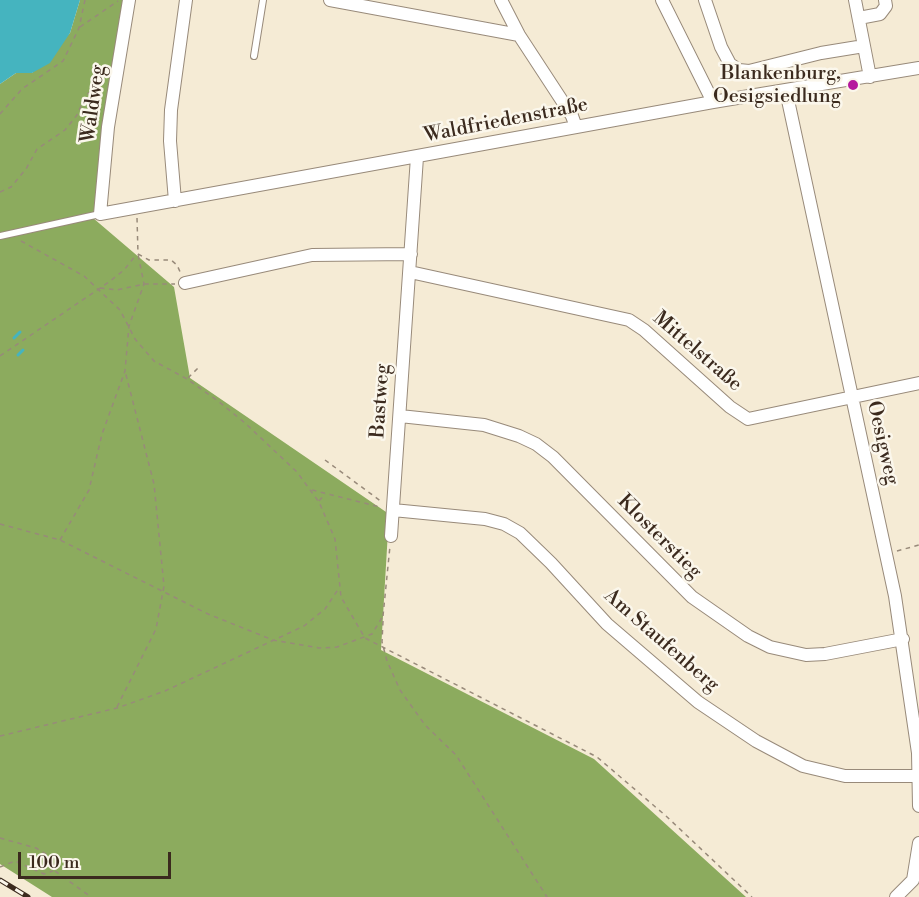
<!DOCTYPE html>
<meta charset="utf-8">
<style>
body{margin:0}
#map{position:relative;width:919px;height:897px;overflow:hidden;background:#f5ebd5;font-family:"Libre Bodoni",serif}
canvas{display:block}
.scale{position:absolute;left:18px;top:852px;width:153px;height:27px;box-sizing:border-box;border:3px solid #3b2a1e;border-top:0;padding-left:8px;font-size:18px;line-height:21px;white-space:nowrap;color:#3b2a1e;-webkit-text-stroke:4px #fbf7ec;paint-order:stroke}
</style>
<div id="map">
<canvas width="919" height="897"></canvas>
<div class="scale">100 m</div>
</div>
<script>
const ctx = document.querySelector('canvas').getContext('2d');
ctx.lineJoin = 'round';
function paint(path, color) {
  ctx.fillStyle = color;
  ctx.fill(path, 'evenodd');
}
function poly(rows) {
  const path = new Path2D();
  for (const r of rows) {
    path.moveTo(r[0], r[1]);
    for (let i = 2; i < r.length; i += 2) path.lineTo(r[i], r[i + 1]);
  }
  return path;
}
function strokePath(path, color, width, dash) {
  ctx.strokeStyle = color;
  ctx.lineWidth = width;
  ctx.lineCap = dash ? 'butt' : 'round';
  ctx.setLineDash(dash || []);
  ctx.stroke(path);
}
function drawText(font, color, halo, rows, align = 'center') {
  ctx.font = font + ' "Libre Bodoni",serif';
  ctx.lineWidth = 5;
  ctx.setLineDash([]);
  ctx.textBaseline = 'middle';
  ctx.strokeStyle = halo;
  ctx.fillStyle = color;
  for (const [text, x, y, turn = 0] of rows) {
    ctx.save();
    ctx.translate(x, y);
    ctx.rotate((+turn || 0) * Math.PI / 180);
    ctx.textAlign = isNaN(turn) ? turn : align;
    if (halo) ctx.strokeText(text, 0, 0);
    ctx.fillText(text, 0, 0);
    ctx.restore();
  }
}
const forest = poly([
 [80,0,127,0,103,126,93,218,174,287,190,378,389,514,381,650,594,759,746,897,52,897,0,864,0,84,16,73,32,73,70,33]
]);
const water = poly([
 [0,0,80,0,70,33,50,63,32,73,16,73,0,84]
]);
const stream = poly([
 [14,338,20,332],
 [18,355,23,350]
]);
const path = poly([
 [80,27,118,1],
 [0,114,22,89,63,61,79,28,85,0],
 [0,192,11,187,26,169,37,149,65,130,77,115,86,95,103,82],
 [137,218,138,254,149,260,171,260,177,265,181,274],
 [21,241,84,276,120,310,135,339,154,361,187,379,218,401,245,423,297,472,319,502,335,539,341,597,365,638,597,757,666,816,752,897],
 [100,288,117,290,144,284,175,284],
 [0,356,109,282,124,270,136,255],
 [188,378,200,366],
 [325,460,382,502],
 [312,490,380,507],
 [319,501,325,494],
 [0,524,60,540,208,614,273,640,319,648,337,647,372,634,383,616],
 [60,540,89,490,102,434,125,371,129,326,144,284,138,254],
 [897,551,919,545],
 [383,616,390,546],
 [383,621,382,642,387,661,400,690,425,725,456,755,547,897],
 [117,707,156,629,164,586,154,484,125,371],
 [0,736,117,708,165,691,304,626,325,609,339,588],
 [0,838,36,848,54,859,54,871],
 [0,867,15,861,44,874,53,871],
 [55,871,91,897]
]);
const service = poly([
 [254,56,263,0],
 [0,236,100,214]
]);
const minor = poly([
 [129,0,108,127,100,214,713,102,919,68],
 [330,0,519,35],
 [501,0,519,35,572,116,576,127],
 [662,0,713,102],
 [705,0,721,47,730,64,739,70,749,71,821,53,864,46,870,77],
 [855,0,864,46],
 [859,18,880,14,886,6,885,0],
 [786,91,895,596,918,753,919,806],
 [175,201,170,141,171,110,186,0],
 [410,272,629,320,644,330,730,407,748,419,919,383],
 [185,283,312,255,411,254],
 [400,416,484,425,519,436,536,444,553,457,692,597,748,636,770,647,806,655,825,654,903,639],
 [393,510,485,519,504,524,520,533,551,563,607,624,698,702,756,741,803,766,845,776,918,776],
 [391,536,417,157],
 [896,897,913,880,919,843]
]);
const rail = poly([
 [0,880,28,897]
]);
const markers = [
 [853,85,6,"#b5179e"]
];
const poiNames = [
 ["Blankenburg,",841,74],
 ["Oesigsiedlung",841,97]
];
const streetNames = [
 ["Waldweg",94,104,-82],
 ["Waldfriedenstraße",506,121,-11],
 ["Mittelstraße",697,352,41],
 ["Bastweg",381,401,-86],
 ["Oesigweg",882,443,77],
 ["Klosterstieg",659,537,45],
 ["Am Staufenberg",661,641,41]
];
paint(forest, '#8cab5e');
paint(water, '#45b4bf');
strokePath(stream, '#45b4bf', 3);
strokePath(service, '#988a7a', 8);
strokePath(minor, '#988a7a', 14);
strokePath(path, '#988a7a', 1.5, [4.5, 4.5]);
strokePath(service, '#fff', 6);
strokePath(minor, '#fff', 12);
strokePath(rail, '#3b2a1e', 5);
strokePath(rail, '#fbf7ec', 3, [9]);
for (const [x, y, r, color] of markers) {
  const dot = new Path2D();
  dot.arc(x, y, r, 0, 2 * Math.PI);
  ctx.fillStyle = color;
  ctx.fill(dot);
  strokePath(dot, '#fbf7ec', 2);
}
drawText('20px', '#3b2a1e', '#fbf7ec', poiNames, 'right');
drawText('20px', '#3b2a1e', '#fbf7ec', streetNames);
</script>
